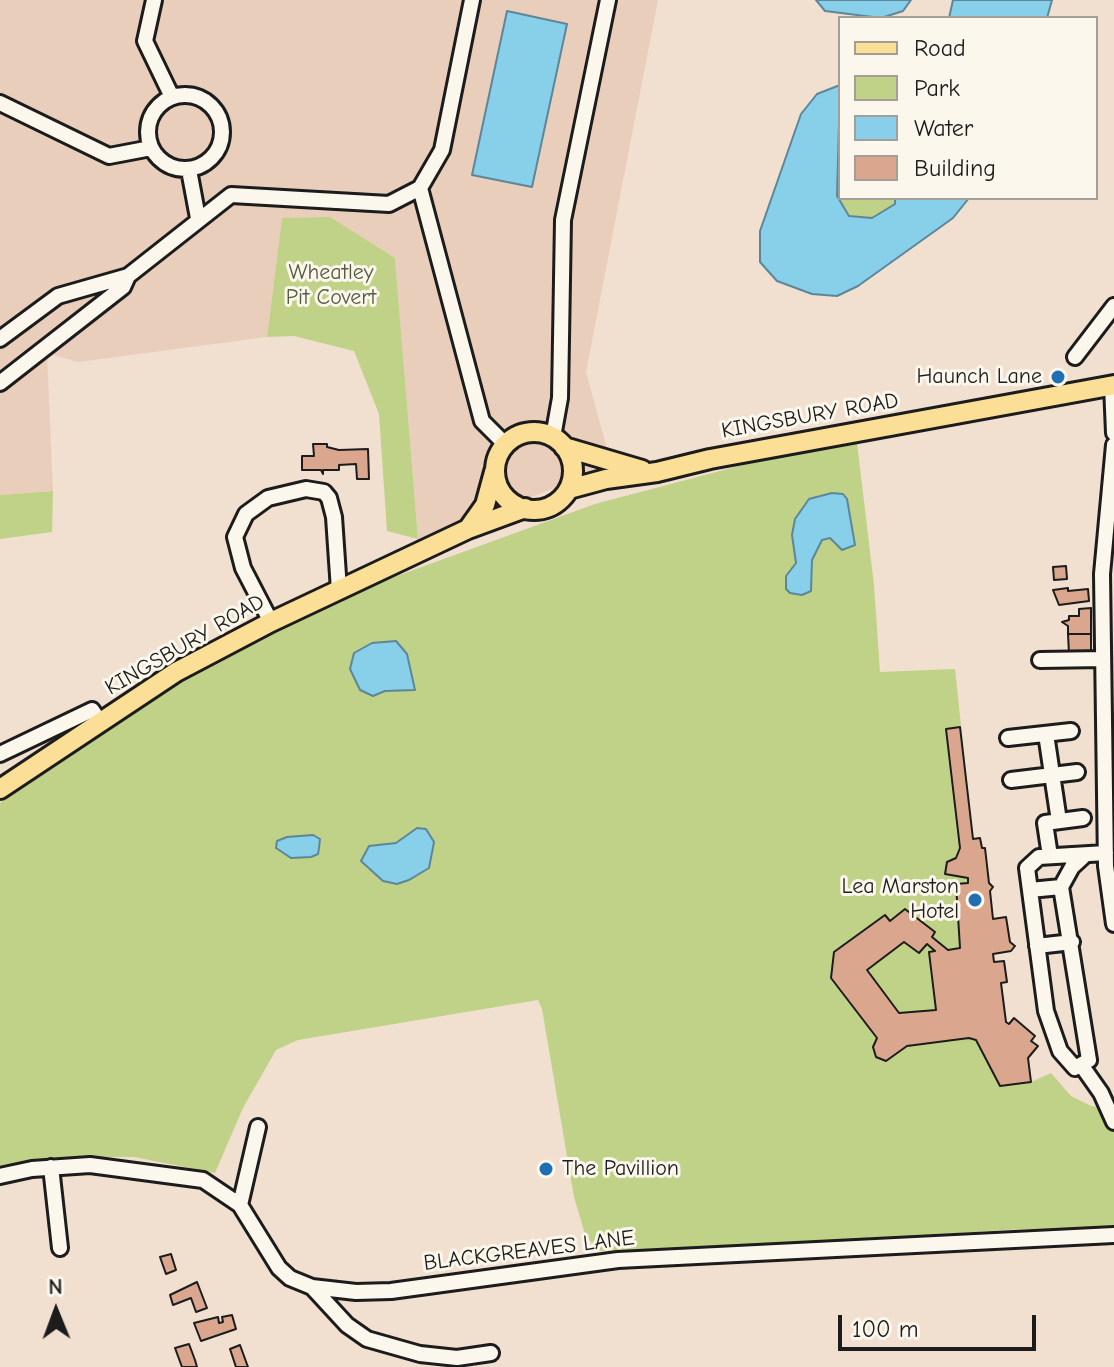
<!DOCTYPE html>
<style>
body{margin:0}
#map{position:relative;width:1114px;height:1367px;overflow:hidden;background:#f1dfd0;font-family:"Comic Neue",sans-serif}
canvas{display:block}
.legend{position:absolute;left:838px;top:16px;width:260px;height:184px;box-sizing:border-box;background:#fbf7ec;border:2px solid #a29f99;margin:0;padding:10px 14px;list-style:none;font-size:24px;color:#1c1c1c}
.legend li{display:flex;align-items:center;gap:16px;height:40px}
.legend b{width:40px;border:2px solid #a29f99}
.north{position:absolute;left:16px;top:1271px;width:80px;height:80px;-webkit-text-stroke:6px #fbf7ec;paint-order:stroke;rotate:359deg;font-size:22px;font-weight:700;line-height:32px;text-align:center;color:#1c1c1c}
.north::after{content:'';display:block;margin:auto;width:28px;height:36px;background:#1c1c1c;clip-path:polygon(50% 0,100% 100%,50% 72%,0 100%)}
.scale{position:absolute;left:838px;top:1315px;width:198px;height:36px;box-sizing:border-box;border:4px solid #1c1c1c;border-top:0;padding-left:10px;font-size:24px;line-height:28px;white-space:nowrap;color:#1c1c1c;-webkit-text-stroke:6px #fbf7ec;paint-order:stroke}
</style>
<div id="map">
<canvas width="1114" height="1367"></canvas>
<ul class="legend">
<li><b style="height:10px;background:#fbdf96"></b>Road</li>
<li><b style="height:22px;background:#c0d287"></b>Park</li>
<li><b style="height:22px;background:#88cfea"></b>Water</li>
<li><b style="height:22px;background:#daa78e"></b>Building</li>
</ul>
<div class="north">N</div>
<div class="scale">100 m</div>
</div>
<script>
const ctx = document.querySelector('canvas').getContext('2d');
ctx.lineJoin = 'round';
function paint(path, color) {
  ctx.fillStyle = color;
  ctx.fill(path, 'evenodd');
}
function poly(rows) {
  const path = new Path2D();
  for (const r of rows) {
    if (r.length === 3) {
      path.moveTo(r[0] + r[2], r[1]);
      path.arc(r[0], r[1], r[2], 0, 2 * Math.PI);
      continue;
    }
    path.moveTo(r[0], r[1]);
    for (let i = 2; i < r.length; i += 2) path.lineTo(r[i], r[i + 1]);
  }
  return path;
}
function strokePath(path, color, width, dash) {
  ctx.strokeStyle = color;
  ctx.lineWidth = width;
  ctx.lineCap = dash ? 'butt' : 'round';
  ctx.setLineDash(dash || []);
  ctx.stroke(path);
}
function drawText(font, color, halo, rows, align = 'center') {
  ctx.font = font + ' "Comic Neue",sans-serif';
  ctx.lineWidth = 6;
  ctx.setLineDash([]);
  ctx.textBaseline = 'middle';
  ctx.strokeStyle = halo;
  ctx.fillStyle = color;
  for (const [text, x, y, turn = 0] of rows) {
    ctx.save();
    ctx.translate(x, y);
    ctx.rotate((+turn || 0) * Math.PI / 180);
    ctx.textAlign = isNaN(turn) ? turn : align;
    if (halo) ctx.strokeText(text, 0, 0);
    ctx.fillText(text, 0, 0);
    ctx.restore();
  }
}
const built = poly([
 [0,0,658,0,586,372,612,467,418,539,395,258,282,218,267,337,78,362,47,353,53,491,0,495]
]);
const green = poly([
 [840,179,840,198,895,198,895,203,872,218,849,216,837,196],
 [330,217,395,258,418,539,387,531,379,414,354,351,294,336,267,337,282,218],
 [857,443,874,585,880,672,955,669,973,838,980,838,982,848,985,848,989,883,993,887,990,891,993,918,1006,917,1010,942,1015,946,1011,951,993,954,994,962,1004,961,1007,982,1001,983,1006,1021,1009,1024,1014,1018,1035,1036,1028,1058,1031,1082,1051,1073,1071,1096,1091,1106,1114,1109,1114,1227,1005,1230,615,1255,596,1249,585,1234,574,1197,542,1009,538,1000,298,1040,276,1050,243,1108,215,1173,134,1157,59,1157,0,1167,0,803,67,750,186,677,353,592,595,504,754,462],
 [53,491,52,532,0,539,0,495]
]);
const water = poly([
 [816,0,911,0,903,11,881,18,825,11,816,0],
 [953,0,1052,0,1047,18,949,18,953,0],
 [507,11,567,24,532,187,472,175,507,11],
 [840,85,837,196,849,216,872,218,895,204,895,198,969,198,953,218,858,286,837,296,812,294,777,281,760,262,760,231,801,114,817,94,840,85],
 [832,493,843,494,847,499,855,545,842,550,830,538,822,540,812,560,811,591,802,595,790,593,786,589,786,576,796,563,792,535,795,519,809,499,832,493],
 [396,641,407,654,415,690,385,691,373,696,360,690,350,669,354,653,372,643,396,641],
 [417,828,426,829,434,842,429,868,409,880,397,884,383,881,361,861,369,846,396,843,417,828],
 [313,835,320,839,319,848,318,854,311,857,291,858,276,848,277,841,287,837,313,835]
]);
const building = poly([
 [313,444,327,444,327,447,339,450,368,449,369,479,357,479,356,464,339,465,339,470,323,470,323,474,321,470,302,470,302,456,314,456,313,444],
 [1066,566,1067,579,1054,580,1053,567,1066,566],
 [1068,588,1068,591,1088,589,1089,601,1059,605,1053,590,1068,588],
 [1091,608,1091,634,1068,634,1068,626,1062,622,1069,620,1069,616,1079,616,1079,609,1091,608],
 [1068,634,1091,634,1091,654,1069,654,1068,634],
 [960,727,973,839,980,838,982,848,985,848,989,883,993,887,990,891,993,919,1006,917,1010,942,1015,946,1011,951,993,954,994,962,1004,961,1007,982,1001,983,1006,1022,1009,1024,1014,1018,1035,1036,1031,1041,1038,1046,1028,1058,1031,1082,1000,1086,976,1040,969,1038,907,1046,886,1061,876,1057,873,1047,877,1038,831,978,834,952,885,915,890,921,905,909,935,932,932,937,948,950,960,948,956,884,968,883,968,878,945,874,947,862,956,858,960,848,946,729,960,727],
 [904,942,919,953,927,944,935,951,929,952,936,1010,899,1013,867,970,904,942],
 [171,1254,176,1270,166,1274,160,1257,171,1254],
 [197,1282,207,1308,196,1312,191,1298,173,1305,170,1295,197,1282],
 [232,1315,236,1329,201,1341,194,1323,218,1317,219,1323,223,1322,222,1317,232,1315],
 [189,1344,195,1360,197,1367,182,1367,175,1348,189,1344],
 [240,1345,248,1367,236,1367,230,1349,240,1345]
]);
const minor = poly([
 [154,0,145,41,172,97],
 [185,132,37],
 [0,103,109,156,151,148],
 [189,170,198,218],
 [420,188,482,421,505,444],
 [0,339,58,296,128,276],
 [1075,357,1114,306],
 [0,383,123,287,128,276,231,195,389,204,420,188,442,150,472,0],
 [1112,385,1114,433],
 [553,437,560,398,563,220,608,0],
 [1114,445,1102,574,1106,866,1114,924],
 [271,622,243,568,235,537,246,514,268,498,306,489,324,492,329,498,334,517,339,590],
 [1040,660,1103,659],
 [1046,734,1059,821],
 [1008,738,1071,731],
 [0,754,92,710,100,722],
 [1011,780,1077,772],
 [1050,856,1045,823,1083,818],
 [1084,856,1072,867,1061,887,1089,1060,1075,1068,1060,1051,1046,1011,1027,868,1039,857,1106,853],
 [1030,890,1061,887],
 [1037,946,1072,942],
 [1082,1066,1101,1093,1114,1122],
 [51,1167,60,1248],
 [0,1176,32,1169,90,1165,203,1180,240,1205,279,1268,290,1278,312,1287,356,1292,391,1291,618,1260,1114,1235],
 [240,1205,258,1127],
 [312,1287,347,1325,367,1339,420,1354,457,1358,491,1353]
]);
const major = poly([
 [534,471,39],
 [564,447,642,470],
 [569,489,606,479,657,472,710,459,1114,385],
 [468,529,485,505,494,472],
 [0,789,176,672,271,622,468,529,525,508]
]);
const markers = [
 [1058,377,8,"#1f6fb2"],
 [975,900,8,"#1f6fb2"],
 [546,1169,8,"#1f6fb2"]
];
const parkNames = [
 ["Wheatley",331,273],
 ["Pit Covert",331,298]
];
const poiNames = [
 ["Haunch Lane",1042,377],
 ["Lea Marston",959,887],
 ["Hotel",959,912],
 ["The Pavillion",562,1169,"left"]
];
const streetNames = [
 ["KINGSBURY ROAD",810,416,-10],
 ["KINGSBURY ROAD",185,645,-30],
 ["BLACKGREAVES LANE",529,1251,-7]
];
paint(built, '#eacebc');
paint(green, '#c0d287');
paint(water, '#88cfea');
strokePath(water, '#5d8798', 2);
paint(building, '#daa78e');
strokePath(building, '#1c1c1c', 2);
strokePath(minor, '#1c1c1c', 20);
strokePath(major, '#1c1c1c', 24);
strokePath(minor, '#fbf7ec', 14);
strokePath(major, '#fbdf96', 18);
for (const [x, y, r, color] of markers) {
  const dot = new Path2D();
  dot.arc(x, y, r, 0, 2 * Math.PI);
  ctx.fillStyle = color;
  ctx.fill(dot);
  strokePath(dot, '#fbf7ec', 3);
}
drawText('22px', '#555c41', '#fbf7ec', parkNames);
drawText('22px', '#1c1c1c', '#fbf7ec', poiNames, 'right');
drawText('22px', '#1c1c1c', '#fbf7ec', streetNames);
</script>
